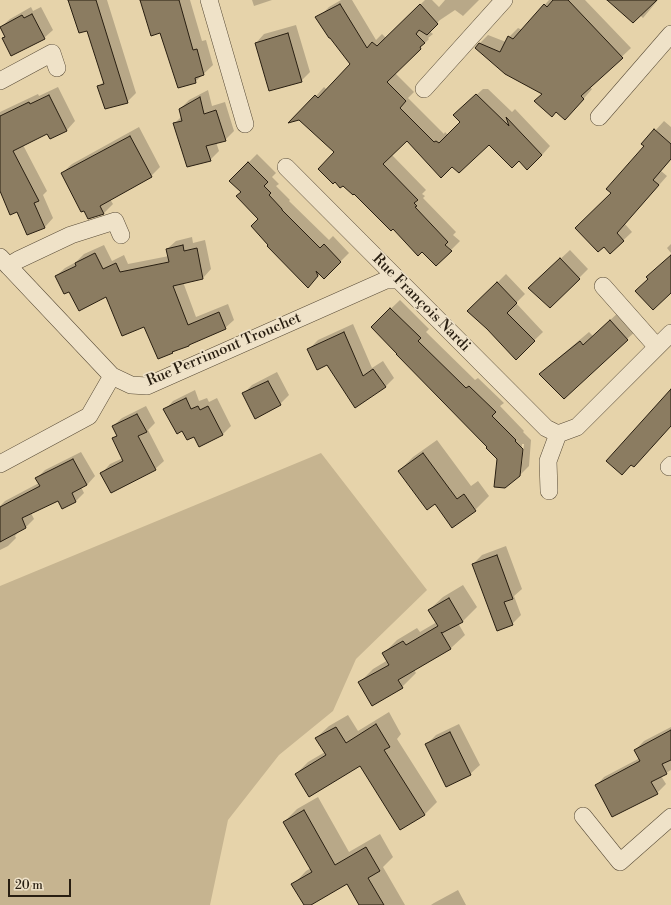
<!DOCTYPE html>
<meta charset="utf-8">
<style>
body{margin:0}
#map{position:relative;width:671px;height:905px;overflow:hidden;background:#e6d3aa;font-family:"Libre Bodoni",serif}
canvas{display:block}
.scale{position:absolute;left:8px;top:879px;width:63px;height:18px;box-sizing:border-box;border:2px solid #281e11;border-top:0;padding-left:5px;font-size:12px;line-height:14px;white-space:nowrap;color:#281e11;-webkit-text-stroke:3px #efe2c8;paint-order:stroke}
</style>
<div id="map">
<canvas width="671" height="905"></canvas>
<div class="scale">20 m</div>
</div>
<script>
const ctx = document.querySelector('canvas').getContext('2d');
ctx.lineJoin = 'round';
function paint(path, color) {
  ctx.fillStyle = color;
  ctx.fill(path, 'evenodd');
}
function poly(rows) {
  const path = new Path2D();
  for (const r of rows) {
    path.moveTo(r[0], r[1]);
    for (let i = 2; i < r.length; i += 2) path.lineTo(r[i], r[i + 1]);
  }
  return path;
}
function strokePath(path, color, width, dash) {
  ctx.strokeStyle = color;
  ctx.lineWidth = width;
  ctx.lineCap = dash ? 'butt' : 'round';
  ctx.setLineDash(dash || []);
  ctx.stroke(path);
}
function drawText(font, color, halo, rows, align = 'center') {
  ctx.font = font + ' "Libre Bodoni",serif';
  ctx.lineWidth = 3.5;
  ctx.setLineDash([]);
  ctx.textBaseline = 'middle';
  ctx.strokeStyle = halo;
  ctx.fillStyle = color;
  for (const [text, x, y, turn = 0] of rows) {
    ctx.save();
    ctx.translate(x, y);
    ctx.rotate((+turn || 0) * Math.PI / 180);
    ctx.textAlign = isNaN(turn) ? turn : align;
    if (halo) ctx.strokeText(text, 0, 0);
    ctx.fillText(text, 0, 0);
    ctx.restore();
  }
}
const green = poly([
 [321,453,427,590,356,659,333,711,279,755,228,820,210,905,0,905,0,586]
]);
const shadow = poly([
 [69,0,107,0,136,93,127,102,99,86,104,81,88,30],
 [141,0,190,0,202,41,206,40,213,65,195,82,161,32],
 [252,0,272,0,254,6],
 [341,0,352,0,376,40,382,34,386,38,425,0,432,0,439,7,445,0,479,0,463,16,455,10,440,20,429,31,433,34,428,38,429,39,395,73,414,92,408,98,444,134,445,132,448,135,461,122,464,106,483,89,488,89,512,112,515,109,550,146,542,155,519,160,489,143,452,166,407,140,392,155,426,190,422,194,425,196,423,198,456,232,453,235,460,241,451,250,336,152,299,119,316,96,324,87,327,90,352,64,320,16,329,7],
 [549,0,585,0,631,48,590,87,592,89,574,110,544,93,476,47,488,35,506,42,509,37,518,28,522,30],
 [609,0,658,0,643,18,640,15],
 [31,7,33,11,41,7,53,30,44,38,3,38,5,36,1,27,10,19],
 [296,25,310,72,301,81,256,43,264,34],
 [58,87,75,121,67,130,50,138,47,133,23,145,47,191,43,195,53,218,45,227,28,234,18,211,0,189,0,112,38,94,39,96],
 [208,90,212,106,225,102,234,131,225,140,216,142,219,151,210,160,174,124,182,116,180,109,189,100],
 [664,121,671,127,671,159,661,171,667,176,625,224,632,232,610,253,612,193,646,146,643,144],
 [139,127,160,167,151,176,110,199,113,204,104,213,88,218,62,173,72,164],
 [257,154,276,173,272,177,279,184,276,186,290,200,289,201,329,240,333,236,349,253,324,278,320,274,308,286,270,245,260,219,242,192,230,181],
 [192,237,193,243,205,240,211,269,203,278,183,282,196,317,228,304,234,320,225,328,158,358,145,325,107,296,70,290,56,276,65,268,76,262,84,254,104,245,112,261,124,255,128,264,169,256,167,249,176,241],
 [671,244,671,253,667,248],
 [570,250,588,269,579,278,539,279],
 [506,274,525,294,516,303,543,332,516,358,487,328,469,311],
 [400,300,429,329,426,332,475,380,478,378,504,403,500,406,524,431,523,432,531,440,529,466,521,474,524,444,522,444,519,475,498,459,488,447,372,327],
 [620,311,637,330,627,339,541,374,550,365,589,332,593,336],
 [353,324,372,368,383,361,394,378,385,387,327,364,309,349,318,340],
 [277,372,289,395,280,404,243,394,252,385],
 [195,390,199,401,207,398,209,402,217,398,231,426,223,434,195,436,183,430,165,410,173,401],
 [146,406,155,423,148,430,164,461,155,469,102,473,110,464,123,458,113,438,117,435,113,426,122,418],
 [437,440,471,486,478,481,489,496,475,510,453,526,436,503,399,471,413,457],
 [81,452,95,476,87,485,81,487,84,493,76,501,62,508,58,500,31,513,34,519,26,527,21,529,15,536,16,538,8,546,0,550,0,506,5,501,39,483,37,478,45,470],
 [506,546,522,589,514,596,521,615,512,624,473,564,482,555],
 [463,585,477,607,463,621,458,623,465,635,451,648,414,670,416,673,402,687,360,682,373,669,388,660,384,653,397,640,417,628,420,632,437,622,429,610,443,597],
 [389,712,401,734,397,739,437,802,424,815,360,764,296,774,308,762,325,752,316,738,329,726,348,715,358,731],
 [459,724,480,765,470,774,427,744,436,735],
 [671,727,671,770,661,776,666,784,657,793,596,786,604,777,640,758,635,750,644,741],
 [318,797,349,852,380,834,393,857,383,867,405,905,360,905,347,882,309,905,305,905,293,885,306,871,311,868,284,822,297,809],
 [458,890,466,905,431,905,434,903]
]);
const building = poly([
 [68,0,96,0,128,103,105,109,97,86,104,84,87,31,79,33,68,0],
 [140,0,179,0,193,50,197,49,204,75,195,78,196,83,178,88,160,33,151,36,140,0],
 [553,0,568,0,623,58,581,96,584,99,565,120,556,112,552,117,534,101,542,94,505,74,475,48,479,43,500,52,508,36,513,39,544,4,547,7,553,0],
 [607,0,657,0,633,23,607,0],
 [340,4,367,48,372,42,377,46,420,4,438,24,427,35,419,30,416,34,425,43,420,47,421,49,387,82,406,101,400,108,434,142,436,141,439,143,460,122,453,115,476,94,509,126,506,117,542,155,527,170,519,161,512,168,489,145,459,173,452,167,441,178,407,141,383,164,418,200,414,203,417,206,415,207,448,242,445,245,452,251,436,266,422,252,418,256,393,229,391,231,354,194,353,195,343,186,340,188,335,182,333,184,318,169,334,152,299,120,288,123,315,95,318,98,350,64,330,38,329,38,315,17,340,4],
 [32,14,45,39,11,56,2,38,5,37,0,27,22,15,24,18,32,14],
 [288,33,302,82,269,91,255,43,288,33],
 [49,95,67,131,50,139,47,134,13,151,39,201,34,203,45,228,27,235,17,212,10,215,0,191,0,116,29,102,30,104,49,95],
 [200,97,204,114,216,110,226,141,206,146,211,161,187,167,173,123,182,121,179,109,200,97],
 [654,129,671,144,671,159,653,180,659,185,617,233,624,241,610,254,604,247,598,252,575,228,611,193,606,189,644,146,641,144,654,129],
 [130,136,152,177,100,206,104,214,88,219,84,211,81,212,61,173,130,136],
 [248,162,268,182,264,186,271,193,269,195,282,209,282,210,320,248,324,244,341,262,324,279,316,271,318,276,308,288,267,246,268,245,251,226,258,219,236,196,241,192,229,181,248,162],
 [183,245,184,251,197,248,203,279,173,286,188,325,219,312,226,329,189,345,189,346,172,352,173,353,158,359,144,327,122,336,106,297,79,311,69,292,64,294,55,276,76,266,75,263,95,253,103,269,116,263,120,272,169,262,166,249,183,245],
 [671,255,671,293,653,310,635,291,648,279,646,277,671,255],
 [560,258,580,279,550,308,528,288,560,258],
 [497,282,517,303,507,313,535,341,516,360,487,329,467,311,497,282],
 [390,308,421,338,418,341,466,388,469,386,496,412,492,416,516,440,515,441,523,449,520,476,505,488,494,487,497,459,486,448,487,447,396,354,397,354,371,327,390,308],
 [610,320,628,340,564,399,539,374,580,341,583,345,610,320],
 [344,332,363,376,373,369,386,387,355,408,327,365,317,370,307,349,344,332],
 [268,381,281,405,255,419,242,393,268,381],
 [671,389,671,426,634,467,631,465,622,475,606,461,671,389],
 [186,398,191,409,198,406,200,410,208,406,223,435,199,447,194,437,187,440,182,431,177,434,163,409,186,398],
 [137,414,147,432,138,436,156,470,111,493,100,473,123,461,112,438,117,436,112,426,137,414],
 [423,453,457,499,464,494,476,511,452,528,435,504,427,510,398,471,423,453],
 [73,459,87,485,72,493,76,502,62,509,58,501,22,518,26,528,0,542,0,507,40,486,35,478,73,459],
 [497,555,513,599,504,602,513,625,497,631,472,564,497,555],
 [449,598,463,622,442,633,441,632,451,649,398,680,403,688,372,706,358,682,389,665,382,653,403,641,406,645,438,626,428,610,449,598],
 [376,724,390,747,384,750,425,815,400,830,360,766,309,797,295,774,326,755,315,738,336,727,346,743,376,724],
 [671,730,671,760,662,764,667,774,651,782,658,794,612,817,595,785,640,761,634,750,671,730],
 [450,732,471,775,446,787,425,744,450,732],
 [304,810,335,865,366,847,380,871,368,878,384,905,359,905,347,884,311,905,304,905,291,884,312,872,283,822,304,810]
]);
const minor = poly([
 [209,0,245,124],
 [0,81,52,53,57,68],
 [424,89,504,0],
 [599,117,671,34],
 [286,167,546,428,558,434],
 [0,257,112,376,131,385,147,386,386,280,397,280],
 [8,266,18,260,71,235,115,221,121,235],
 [603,286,657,347],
 [558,434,577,427,671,333],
 [0,464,89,416,112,376],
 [669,467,671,465],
 [549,491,548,461,558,434],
 [583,816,620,862,671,817]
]);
const streetNames = [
 ["Rue François Nardi",421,303,45],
 ["Rue Perrimont Trouchet",224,350,-23]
];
paint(green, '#c6b490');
paint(shadow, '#0003');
paint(building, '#8b7c61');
strokePath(building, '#281e11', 1);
strokePath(minor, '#584b37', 18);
strokePath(minor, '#efe2c8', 17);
drawText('15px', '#281e11', '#efe2c8', streetNames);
</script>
